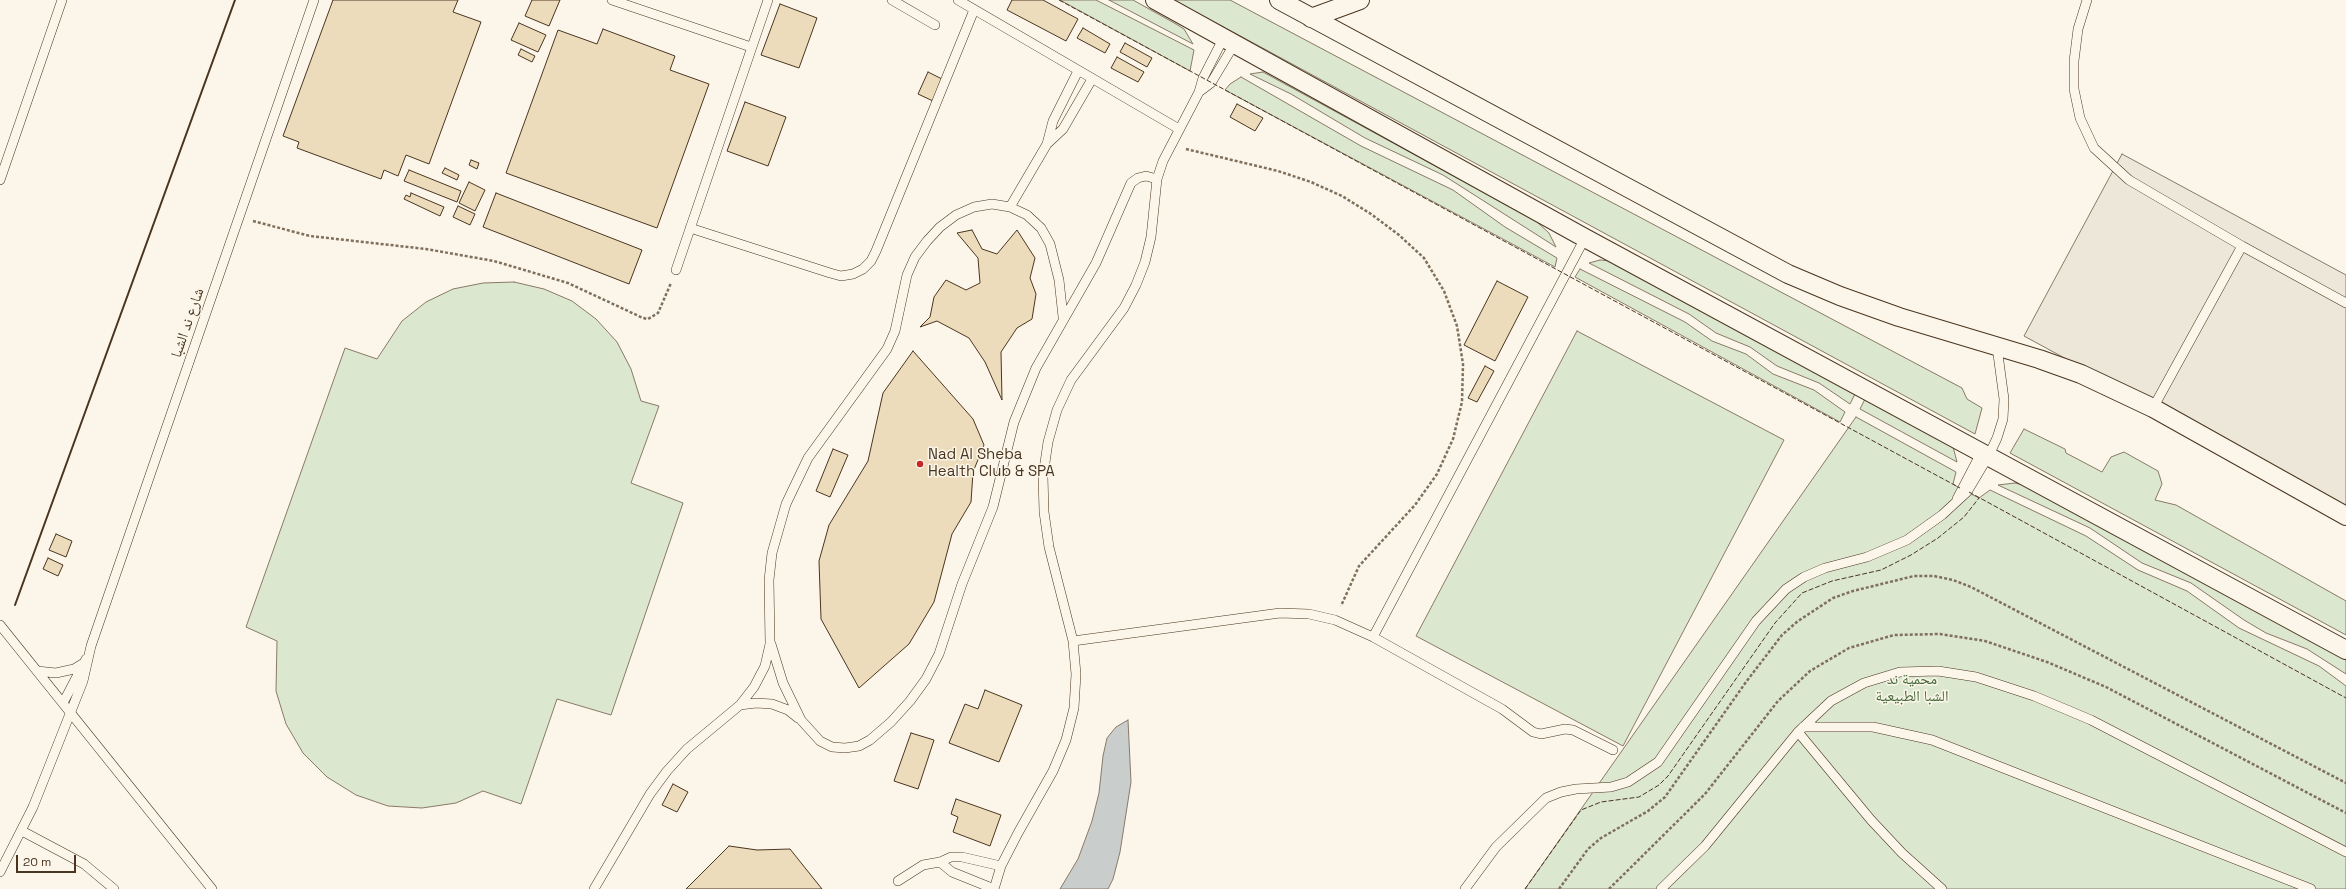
<!DOCTYPE html>
<meta charset="utf-8">
<style>
body{margin:0}
#map{position:relative;width:2346px;height:889px;overflow:hidden;background:#fbf6e9;font-family:"Space Grotesk",sans-serif}
canvas{display:block}
.scale{position:absolute;left:16px;top:855px;width:60px;height:18px;box-sizing:border-box;border:2px solid #4a3520;border-top:0;padding-left:5px;font-size:12px;line-height:14px;white-space:nowrap;color:#4a3520;-webkit-text-stroke:3px #fbf6e9;paint-order:stroke}
</style>
<div id="map">
<canvas width="2346" height="889"></canvas>
<div class="scale">20 m</div>
</div>
<script>
const ctx = document.querySelector('canvas').getContext('2d');
ctx.lineJoin = 'round';
function paint(path, color) {
  ctx.fillStyle = color;
  ctx.fill(path, 'evenodd');
}
function poly(rows) {
  const path = new Path2D();
  for (const r of rows) {
    path.moveTo(r[0], r[1]);
    for (let i = 2; i < r.length; i += 2) path.lineTo(r[i], r[i + 1]);
  }
  return path;
}
function strokePath(path, color, width, dash) {
  ctx.strokeStyle = color;
  ctx.lineWidth = width;
  ctx.lineCap = dash ? 'butt' : 'round';
  ctx.setLineDash(dash || []);
  ctx.stroke(path);
}
function drawText(font, color, halo, rows, align = 'center') {
  ctx.font = font + ' "Space Grotesk","Noto Naskh Arabic",sans-serif';
  ctx.lineWidth = 3;
  ctx.setLineDash([]);
  ctx.textBaseline = 'middle';
  ctx.strokeStyle = halo;
  ctx.fillStyle = color;
  for (const [text, x, y, turn = 0] of rows) {
    ctx.save();
    ctx.translate(x, y);
    ctx.rotate((+turn || 0) * Math.PI / 180);
    ctx.textAlign = isNaN(turn) ? turn : align;
    if (halo) ctx.strokeText(text, 0, 0);
    ctx.fillText(text, 0, 0);
    ctx.restore();
  }
}
const green = poly([
 [1060,0,1096,0,1194,50,1190,71,1060,0],
 [1109,0,1133,0,1176,24,1184,29,1193,44,1109,0],
 [1174,0,1230,0,1962,388,1967,399,1982,408,1975,434,1174,0],
 [1263,72,1536,221,1549,233,1556,247,1443,175,1365,138,1291,94,1250,74,1263,72],
 [1241,77,1361,146,1453,190,1505,227,1557,258,1555,267,1225,90,1230,84,1241,77],
 [1600,260,1611,261,1856,392,1850,404,1819,383,1777,366,1750,347,1716,333,1689,314,1589,263,1600,260],
 [1580,269,1685,322,1712,341,1746,354,1773,374,1814,390,1845,412,1840,422,1575,277,1580,269],
 [514,282,544,289,572,301,596,319,617,342,631,369,641,401,659,406,631,483,683,503,611,715,557,699,521,804,483,791,456,803,422,808,388,806,356,795,327,777,303,753,286,724,276,691,277,641,246,627,345,348,377,359,402,321,426,302,453,289,483,283,514,282],
 [1577,331,1784,440,1623,746,1416,636,1577,331],
 [1866,397,1952,443,1957,462,1860,409,1866,397],
 [1856,417,1956,472,1953,484,1961,489,1979,498,1990,490,2086,536,2138,570,2187,591,2239,628,2319,666,2346,686,2346,889,1525,889,1856,417],
 [2024,429,2065,449,2066,453,2102,472,2111,457,2124,452,2158,471,2162,484,2155,500,2176,505,2346,601,2346,635,2010,453,2024,429],
 [2015,483,2031,487,2346,660,2346,674,2307,649,2266,633,2244,620,2191,583,2142,563,2090,528,1998,485,2015,483]
]);
const parking = poly([
 [2122,154,2346,275,2346,511,2024,336,2122,154]
]);
const water = poly([
 [1128,720,1131,782,1120,852,1113,879,1108,889,1060,889,1078,859,1092,821,1099,793,1103,756,1107,738,1116,727,1128,720]
]);
const building = poly([
 [333,0,458,0,453,12,481,22,429,164,406,155,398,176,384,170,381,179,297,148,299,142,283,136,333,0],
 [532,0,560,0,549,26,525,16,532,0],
 [1012,0,1043,0,1078,19,1066,41,1007,10,1012,0],
 [780,4,817,18,799,68,761,55,780,4],
 [519,23,546,35,538,52,511,40,519,23],
 [1083,28,1110,44,1105,53,1077,38,1083,28],
 [603,29,675,56,670,70,709,84,657,228,506,173,558,30,597,44,603,29],
 [1125,43,1152,58,1147,67,1120,52,1125,43],
 [521,49,535,56,532,62,518,55,521,49],
 [1117,57,1144,72,1138,82,1111,68,1117,57],
 [928,72,944,80,933,101,918,94,928,72],
 [745,102,786,117,768,166,727,151,745,102],
 [1237,104,1263,118,1255,131,1230,117,1237,104],
 [471,160,479,163,477,169,469,165,471,160],
 [445,168,459,175,457,180,442,173,445,168],
 [409,170,461,191,457,202,404,181,409,170],
 [469,182,485,190,475,211,459,203,469,182],
 [411,193,444,207,440,216,404,199,406,195,410,197,411,193],
 [496,193,642,250,629,284,483,227,496,193],
 [458,206,475,214,470,225,453,217,458,206],
 [972,230,982,249,997,254,1017,230,1035,258,1030,278,1036,294,1032,319,1017,328,1001,352,1002,400,985,362,969,338,937,321,920,327,930,317,934,297,946,280,966,290,980,283,978,258,957,233,972,230],
 [1497,281,1528,297,1495,361,1464,345,1497,281],
 [913,351,973,419,984,445,973,472,971,502,952,534,934,602,909,644,859,688,821,619,819,561,829,525,868,461,883,393,913,351],
 [1485,366,1494,371,1477,402,1468,398,1485,366],
 [833,449,848,455,830,497,816,491,833,449],
 [56,534,72,541,66,557,49,550,56,534],
 [48,558,63,565,58,576,43,569,48,558],
 [985,690,1022,705,999,762,949,743,965,704,978,709,985,690],
 [911,733,934,740,918,789,894,781,911,733],
 [673,784,688,792,677,812,662,805,673,784],
 [956,799,1001,815,990,846,953,832,958,817,951,814,956,799],
 [729,846,757,850,790,849,822,889,686,889,729,846]
]);
const path = poly([
 [1186,149,1278,171,1311,182,1342,196,1371,214,1399,235,1424,258,1444,291,1457,326,1463,364,1462,402,1453,439,1437,474,1415,505,1359,566,1341,606],
 [253,221,310,236,426,249,494,261,568,283,643,318,648,319,658,313,671,283],
 [1559,889,1588,849,1601,838,1648,811,1665,797,1746,682,1782,635,1798,621,1833,598,1853,591,1914,576,1934,576,1953,580,1971,587,2346,783],
 [1609,889,1705,794,1778,701,1810,671,1849,648,1894,635,1940,634,1985,641,2047,662,2106,687,2346,813]
]);
const lane = poly([
 [612,0,751,47],
 [892,0,935,25],
 [958,0,1179,129],
 [2087,0,2078,29,2074,61,2074,89,2080,118,2094,148,2129,180,2242,246,2346,303],
 [1199,92,1211,83,1235,43],
 [1047,144,1063,129,1092,79],
 [0,180,62,0],
 [1010,207,1047,144,1053,121,1078,71],
 [690,228,830,273,841,276,853,274,863,269,871,261,876,251,974,10],
 [676,270,768,0],
 [2153,408,2242,246],
 [1957,499,1982,451],
 [0,625,212,889],
 [1373,637,1585,238],
 [1073,641,1280,613,1309,614,1335,620,1373,637,1502,709,1533,732,1541,734,1565,729,1573,730,1613,750],
 [771,644,783,683,801,720,820,741,832,747,845,748,859,746,870,740,891,722,910,701,926,679,939,654,962,584,993,507,1014,422,1036,368,1096,263,1131,183,1138,178,1146,176,1157,179],
 [37,671,56,673,74,669,82,664],
 [63,703,86,659],
 [740,705,756,703,772,704,788,710,798,718],
 [1803,727,1873,727,1932,740,2311,889],
 [1798,732,1871,820,1902,853,1942,889],
 [22,831,84,864,114,889],
 [940,862,952,872,994,889],
 [0,872,33,807,83,681,91,646,314,0],
 [898,881,923,865,940,862,951,857,962,857,1001,866],
 [594,889,650,794,667,771,687,749,740,705,754,687,765,666,770,644,769,580,772,553,786,504,808,458,887,349,895,331,907,275,915,257,927,241,940,227,956,215,974,207,992,204,1010,207,1027,215,1041,228,1050,244,1059,280,1063,317],
 [994,889,1001,866,1018,833,1053,771,1066,740,1074,708,1076,674,1073,641,1049,547,1044,512,1043,476,1048,442,1057,410,1071,380,1124,308,1136,285,1145,262,1151,237,1157,179,1163,161,1199,92,1203,78,1224,37],
 [1465,889,1496,847,1546,798,1561,792,1576,789,1611,787,1628,782,1658,762,1756,621,1786,589,1804,577,1825,568,1867,557,1907,540,1942,515,1967,492,1989,455,1997,438,2003,419,2004,399,1997,347],
 [1661,889,1705,846,1798,732,1831,701,1864,683,1900,672,1938,671,1976,677,2034,696,2091,720,2346,852]
]);
const street = poly([
 [1155,0,1585,238,2346,650],
 [1279,0,1788,274,1840,296,1899,317,2039,359,2081,374,2153,408,2346,516],
 [1311,18,1360,0]
]);
const fence = poly([
 [1059,0,1960,488],
 [1969,492,2346,698],
 [1525,889,1581,810,1601,802,1639,797,1659,785,1668,776,1775,623,1802,593,1832,581,1881,570,1911,555,1938,538,1964,517,1979,498]
]);
const wall = poly([
 [15,605,235,0]
]);
const markers = [
 [920,464,4,"#c62828"]
];
const streetNames = [
 ["شارع ند الشبا",188,323,-71]
];
const poiNames = [
 ["Nad Al Sheba",928,455],
 ["Health Club & SPA",928,472]
];
const parkNames = [
 ["محمية ند",1912,680],
 ["الشبا الطبيعية",1912,697]
];
paint(green, '#dce7d0');
strokePath(green, '#887966', 1);
paint(parking, '#ede7d9');
strokePath(parking, '#887966', 1);
paint(water, '#c9cecd');
strokePath(water, '#887966', 1);
paint(building, '#ecdcbc');
strokePath(building, '#4a3520', 1);
strokePath(lane, '#4a3520', 10);
strokePath(street, '#4a3520', 20);
strokePath(path, '#7f6f5c', 2.5, [3, 2]);
strokePath(lane, '#fbf6e9', 9);
strokePath(street, '#fbf6e9', 18);
strokePath(fence, '#4a3520', 1, [5, 2]);
strokePath(wall, '#4a3520', 2);
for (const [x, y, r, color] of markers) {
  const dot = new Path2D();
  dot.arc(x, y, r, 0, 2 * Math.PI);
  ctx.fillStyle = color;
  ctx.fill(dot);
  strokePath(dot, '#fbf6e9', 1.5);
}
drawText('15px', '#4a3520', '#fbf6e9', streetNames);
drawText('15px', '#4a3520', '#fbf6e9', poiNames, 'left');
drawText('15px', '#436837', '#fbf6e9', parkNames);
</script>
